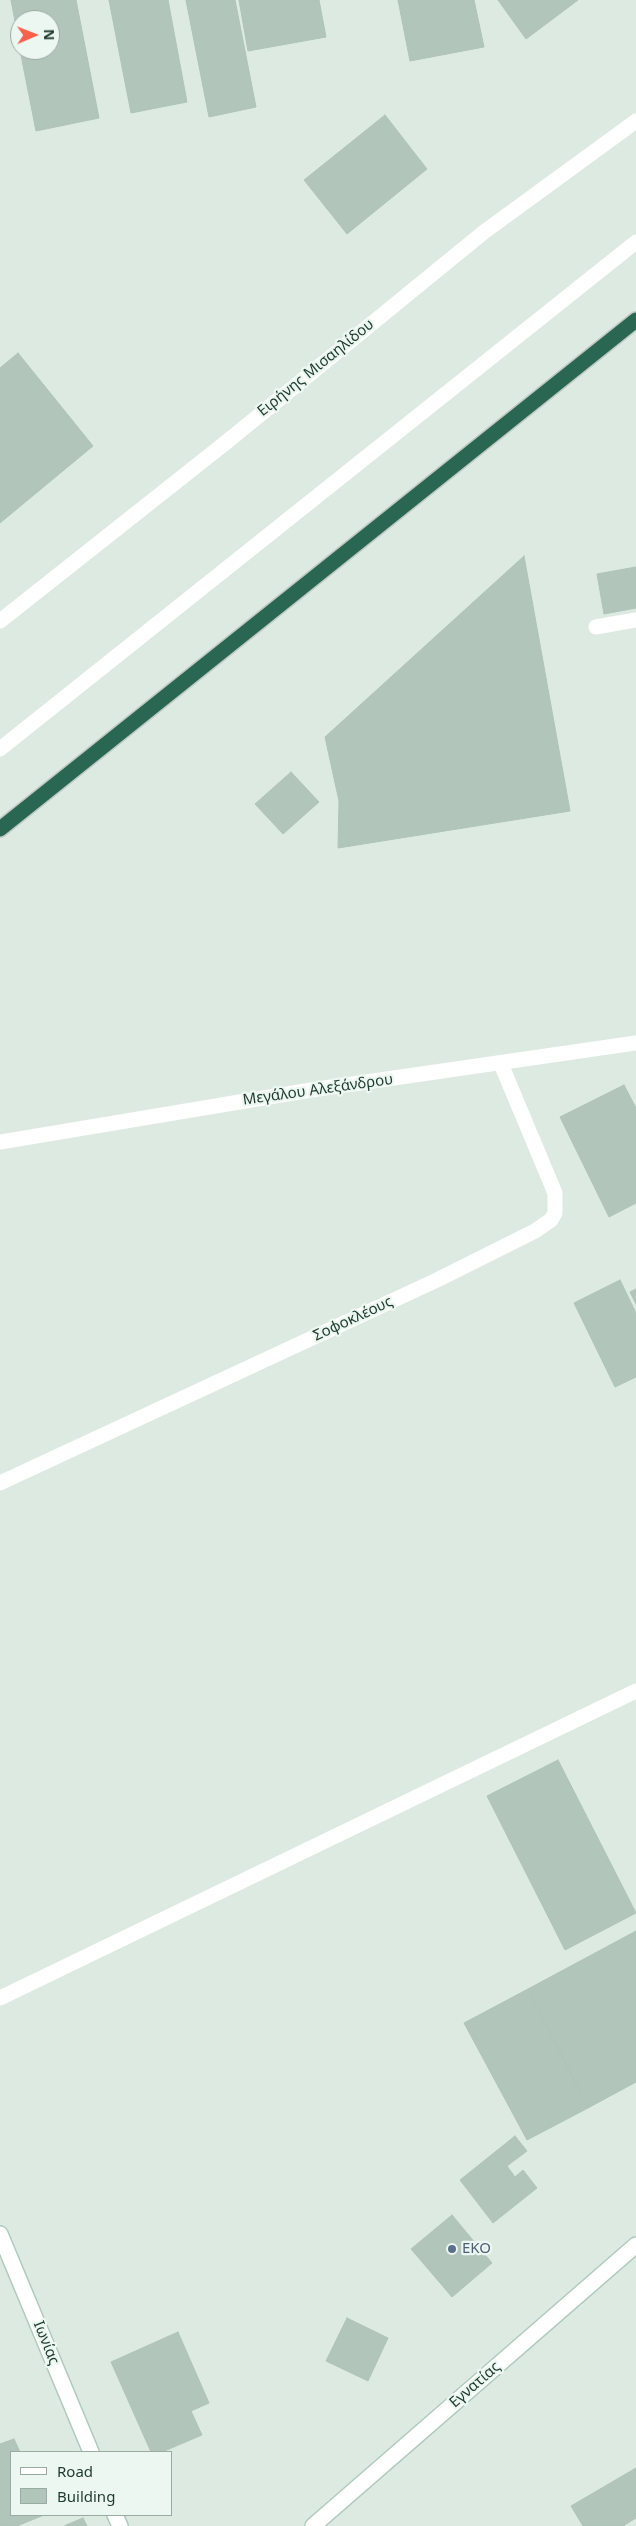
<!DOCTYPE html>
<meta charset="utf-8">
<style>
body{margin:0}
#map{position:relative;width:636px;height:2526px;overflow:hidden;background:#ddeae2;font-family:"Noto Sans",sans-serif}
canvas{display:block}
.legend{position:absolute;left:10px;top:2451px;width:162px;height:65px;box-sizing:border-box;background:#edf7f1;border:1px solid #9aaba3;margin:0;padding:6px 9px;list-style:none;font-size:15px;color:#1e3a2f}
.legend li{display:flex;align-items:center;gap:10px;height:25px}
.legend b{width:25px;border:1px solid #9aaba3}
.north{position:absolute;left:10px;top:10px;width:50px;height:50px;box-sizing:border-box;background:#edf7f1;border:1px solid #9aaba3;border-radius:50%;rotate:89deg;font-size:14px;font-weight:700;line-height:20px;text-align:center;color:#1e3a2f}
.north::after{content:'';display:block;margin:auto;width:18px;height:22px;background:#f95f4d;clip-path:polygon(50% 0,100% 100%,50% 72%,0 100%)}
</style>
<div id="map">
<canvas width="636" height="2526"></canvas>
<ul class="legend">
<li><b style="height:6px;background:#fff"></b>Road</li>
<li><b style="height:14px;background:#b2c5bb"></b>Building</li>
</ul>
<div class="north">N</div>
</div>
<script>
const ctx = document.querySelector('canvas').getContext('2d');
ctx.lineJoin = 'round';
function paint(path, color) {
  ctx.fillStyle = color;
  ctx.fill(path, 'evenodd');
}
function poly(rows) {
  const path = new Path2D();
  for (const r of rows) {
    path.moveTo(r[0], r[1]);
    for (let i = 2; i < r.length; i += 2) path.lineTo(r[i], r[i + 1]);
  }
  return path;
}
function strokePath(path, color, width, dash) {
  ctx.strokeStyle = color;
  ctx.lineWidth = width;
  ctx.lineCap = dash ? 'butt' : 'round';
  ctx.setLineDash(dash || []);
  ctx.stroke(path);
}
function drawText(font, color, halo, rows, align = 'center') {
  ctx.font = font + ' "Noto Sans",sans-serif';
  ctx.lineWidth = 4.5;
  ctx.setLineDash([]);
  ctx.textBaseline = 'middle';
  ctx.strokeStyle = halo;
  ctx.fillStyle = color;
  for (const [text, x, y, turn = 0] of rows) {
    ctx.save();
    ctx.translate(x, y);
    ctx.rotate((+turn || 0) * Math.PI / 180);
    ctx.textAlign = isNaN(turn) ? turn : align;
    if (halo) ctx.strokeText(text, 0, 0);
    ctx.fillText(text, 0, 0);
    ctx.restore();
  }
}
const building = poly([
 [11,0,76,0,99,118,36,131,20,50,50,50,50,20,20,20,20,48,11,0],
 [109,0,168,0,187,102,131,113,109,0],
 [186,0,235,0,256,107,209,117,186,0],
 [239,0,319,0,326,37,248,51,239,0],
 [398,0,474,0,484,47,410,61,398,0],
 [498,0,578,0,526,39,498,0],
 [385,115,427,169,347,234,304,180,385,115],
 [18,353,93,446,0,523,0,368,18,353],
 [524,556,570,811,338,848,339,801,325,737,524,556],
 [636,567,636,608,604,614,597,574,636,567],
 [291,772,319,802,283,834,255,804,291,772],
 [624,1085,636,1108,636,1203,609,1217,560,1117,624,1085],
 [620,1280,636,1313,636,1377,615,1387,574,1303,620,1280],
 [636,1289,636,1304,630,1292,636,1289],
 [558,1760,636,1913,565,1950,487,1796,558,1760],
 [636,1931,636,2082,588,2108,528,1989,636,1931],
 [528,1989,588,2108,527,2140,464,2023,528,1989],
 [515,2136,527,2151,507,2166,515,2177,523,2170,537,2188,493,2223,460,2180,515,2136],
 [452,2215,492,2263,452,2297,411,2249,452,2215],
 [347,2318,388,2338,368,2381,326,2361,347,2318],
 [178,2332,209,2403,191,2411,202,2435,162,2452,151,2452,111,2362,178,2332],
 [14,2439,20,2452,11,2452,11,2515,44,2515,17,2526,0,2526,0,2444,14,2439],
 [636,2468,636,2518,623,2526,583,2526,571,2506,636,2468],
 [83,2518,87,2526,64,2526,83,2518]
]);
const lane = poly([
 [0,749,636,242],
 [0,1998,636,1691]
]);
const street = poly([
 [0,621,229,440,484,232,636,121],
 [596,627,636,620],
 [0,1142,311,1090,636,1043],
 [0,1483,437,1280,535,1231,551,1220,555,1213,555,1193,501,1064]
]);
const secondary = poly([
 [0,2234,91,2452],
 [115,2515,120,2526],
 [313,2526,636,2245]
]);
const highway = poly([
 [0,829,636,320]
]);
const markers = [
 [452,2249,5,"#5c6f8a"]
];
const streetNames = [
 ["Ειρήνης Μισαηλίδου",316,368,-39],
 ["Μεγάλου Αλεξάνδρου",318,1090,-8],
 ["Σοφοκλέους",353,1319,-25],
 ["Ιωνίας",46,2343,68],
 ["Εγνατίας",475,2385,-41]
];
const serviceNames = [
 ["EKO",462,2249]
];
paint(building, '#b2c5bb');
strokePath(building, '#afc4b9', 1);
strokePath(secondary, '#b0cabd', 18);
strokePath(highway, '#c0c8c5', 18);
strokePath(lane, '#fff', 15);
strokePath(street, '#fff', 15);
strokePath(secondary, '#fff', 15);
strokePath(highway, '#296752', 15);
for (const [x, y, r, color] of markers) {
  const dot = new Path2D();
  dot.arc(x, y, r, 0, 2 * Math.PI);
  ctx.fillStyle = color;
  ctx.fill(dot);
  strokePath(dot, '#edf7f1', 2);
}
drawText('15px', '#1e3a2f', '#edf7f1', streetNames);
drawText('15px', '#4e5e75', '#edf7f1', serviceNames, 'left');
</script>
